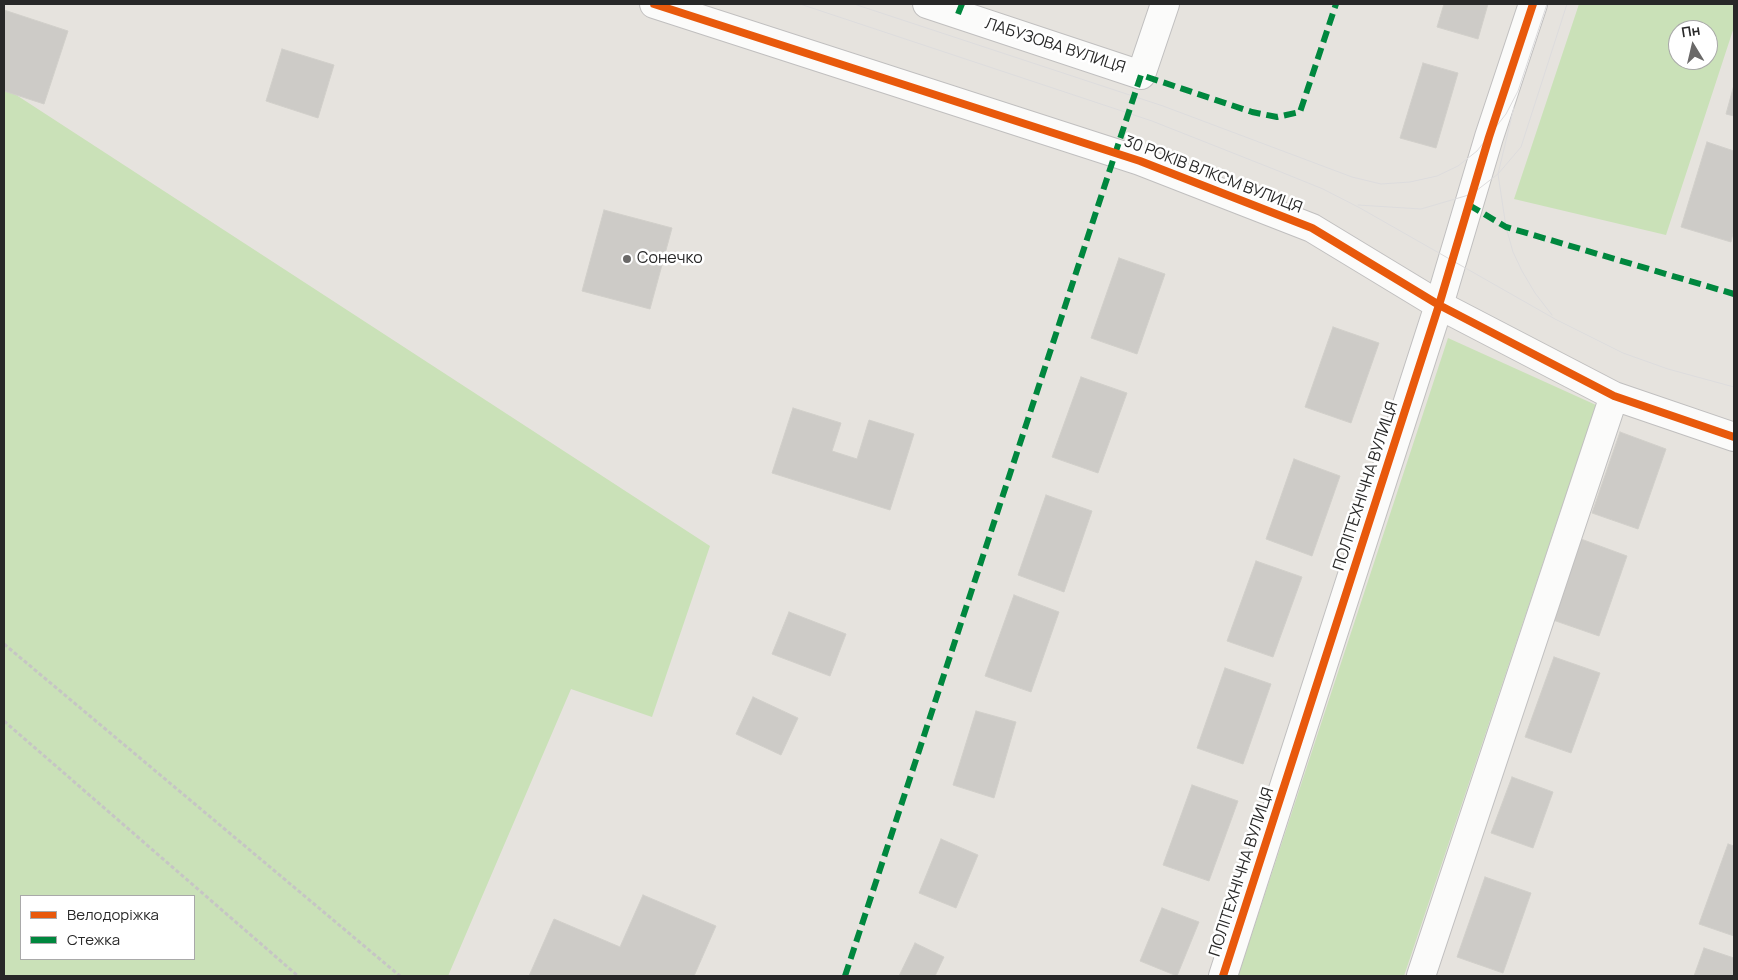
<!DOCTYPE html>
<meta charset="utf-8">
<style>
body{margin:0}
#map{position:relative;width:1738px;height:980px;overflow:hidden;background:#e6e3de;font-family:Manrope,sans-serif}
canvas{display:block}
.frame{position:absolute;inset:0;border:5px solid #282828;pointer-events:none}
.legend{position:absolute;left:20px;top:895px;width:175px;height:65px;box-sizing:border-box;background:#fff;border:1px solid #a9a9a9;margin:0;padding:6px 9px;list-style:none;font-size:15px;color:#282828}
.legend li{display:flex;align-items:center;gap:10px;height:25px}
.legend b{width:25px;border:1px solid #a9a9a9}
.north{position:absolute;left:1668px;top:20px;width:50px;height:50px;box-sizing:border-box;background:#fff;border:1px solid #a9a9a9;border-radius:50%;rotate:351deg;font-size:14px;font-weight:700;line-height:20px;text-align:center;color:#282828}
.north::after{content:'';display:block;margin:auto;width:18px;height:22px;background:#6a6968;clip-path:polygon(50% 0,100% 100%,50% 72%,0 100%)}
</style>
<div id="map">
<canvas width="1738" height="980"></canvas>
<div class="frame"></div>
<ul class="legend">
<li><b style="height:6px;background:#e8590c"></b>Велодоріжка</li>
<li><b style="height:6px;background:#00873e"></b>Стежка</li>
</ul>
<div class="north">Пн</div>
</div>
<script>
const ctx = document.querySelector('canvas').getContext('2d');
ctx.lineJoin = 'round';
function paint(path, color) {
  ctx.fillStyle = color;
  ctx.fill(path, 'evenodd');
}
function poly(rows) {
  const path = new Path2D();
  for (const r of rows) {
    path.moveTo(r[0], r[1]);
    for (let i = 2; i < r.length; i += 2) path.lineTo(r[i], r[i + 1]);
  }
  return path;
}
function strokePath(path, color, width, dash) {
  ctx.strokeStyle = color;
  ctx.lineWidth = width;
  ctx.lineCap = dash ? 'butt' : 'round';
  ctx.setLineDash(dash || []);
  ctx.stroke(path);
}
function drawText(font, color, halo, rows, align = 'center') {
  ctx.font = font + ' Manrope,sans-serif';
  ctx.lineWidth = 5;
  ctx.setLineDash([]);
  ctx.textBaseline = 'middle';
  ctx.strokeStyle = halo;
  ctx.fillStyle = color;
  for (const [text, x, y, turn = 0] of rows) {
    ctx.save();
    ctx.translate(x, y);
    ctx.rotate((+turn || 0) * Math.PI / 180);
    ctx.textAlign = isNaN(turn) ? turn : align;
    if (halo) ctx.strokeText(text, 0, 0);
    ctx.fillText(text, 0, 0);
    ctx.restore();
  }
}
const green = poly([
 [1579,4,1734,4,1734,27,1666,235,1514,199],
 [1678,30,1708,30,1708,60,1678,60],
 [4,87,710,546,652,717,571,689,448,976,4,976],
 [21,896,194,896,194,959,21,959],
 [1448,338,1596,405,1404,976,1238,976]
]);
const building = poly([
 [1444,4,1488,4,1478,39,1437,27,1444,4],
 [4,10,68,31,44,104,4,91,4,10],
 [282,49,334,65,318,118,266,101,282,49],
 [1423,63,1458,73,1436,148,1400,138,1423,63],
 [1734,85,1734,116,1726,114,1734,85],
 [1707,142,1734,151,1734,229,1731,242,1681,227,1707,142],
 [604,210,672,228,650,309,582,291,604,210],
 [1119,258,1165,274,1137,354,1091,338,1119,258],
 [1333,327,1379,343,1351,423,1305,407,1333,327],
 [1081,377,1127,393,1098,473,1052,457,1081,377],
 [793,408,841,423,832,451,857,459,869,420,914,434,890,510,772,473,793,408],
 [1620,432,1666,449,1638,529,1592,513,1620,432],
 [1294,459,1340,476,1312,556,1266,539,1294,459],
 [1046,495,1092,511,1064,592,1018,575,1046,495],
 [1581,539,1627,556,1599,636,1553,620,1581,539],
 [1256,561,1302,577,1273,657,1227,641,1256,561],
 [1014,595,1059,612,1031,692,985,676,1014,595],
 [789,612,846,634,830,676,772,654,789,612],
 [1554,657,1600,673,1571,753,1525,737,1554,657],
 [1225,668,1271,684,1243,764,1197,748,1225,668],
 [753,697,798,718,781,755,736,734,753,697],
 [976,711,1016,722,994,798,953,785,976,711],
 [1512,777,1553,792,1533,848,1491,833,1512,777],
 [1192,785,1238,801,1209,881,1163,865,1192,785],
 [941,839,978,855,956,908,919,893,941,839],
 [1728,844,1734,846,1734,936,1699,924,1728,844],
 [1485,877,1531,893,1503,973,1457,957,1485,877],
 [643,895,716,926,694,976,529,976,554,919,620,947,643,895],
 [1162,908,1199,922,1177,976,1140,961,1162,908],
 [915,943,944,957,935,976,899,976,915,943],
 [1704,948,1734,958,1734,976,1694,976,1704,948]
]);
const path = poly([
 [4,644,400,976],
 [4,721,298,976]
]);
const street = poly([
 [654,4,1140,161,1312,228,1439,305,1614,396,1734,437],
 [927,4,1141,75,1165,4],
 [1421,976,1614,396]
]);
const secondary = poly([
 [1223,976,1439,305,1489,137,1533,4]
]);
const tram = poly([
 [800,4,1152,121,1281,172,1323,189,1360,208,1555,319,1623,353,1668,369,1734,387],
 [854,4,1163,106,1352,177,1381,184,1410,182,1437,176,1458,166,1477,151,1506,114,1518,91,1547,4],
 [1514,107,1498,174,1506,227,1513,252,1522,271,1535,293,1552,315],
 [1358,205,1421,209,1472,194,1498,174,1521,147,1567,4]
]);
const quiet = poly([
 [958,14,962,4],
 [1469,205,1506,227,1734,294],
 [845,976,1141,75,1252,112,1277,117,1300,112,1336,4]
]);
const cycleway = poly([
 [654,4,1140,161,1312,228,1439,305,1614,396,1734,437],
 [1223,976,1439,305,1489,137,1533,4]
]);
const markers = [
 [627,259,5,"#6a6968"]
];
const streetNames = [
 ["ЛАБУЗОВА ВУЛИЦЯ",1055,46,18],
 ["30 РОКІВ ВЛКСМ ВУЛИЦЯ",1213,175,21],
 ["ПОЛІТЕХНІЧНА ВУЛИЦЯ",1366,486,-72],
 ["ПОЛІТЕХНІЧНА ВУЛИЦЯ",1242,872,-72]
];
const poiNames = [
 ["Сонечко",637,259]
];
paint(green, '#cae1b8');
paint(building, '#cdcbc7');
strokePath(building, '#d1cfca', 1);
strokePath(street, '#c0bfbf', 30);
strokePath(secondary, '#c0bfbf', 30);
strokePath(path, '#c6c5c5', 3, [4, 2.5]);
strokePath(street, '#fbfbfa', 28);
strokePath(secondary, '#fbfbfa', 28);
strokePath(tram, '#dddcdd', 1);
strokePath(quiet, '#00873e', 6, [12, 6]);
strokePath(cycleway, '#e8590c', 8);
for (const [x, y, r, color] of markers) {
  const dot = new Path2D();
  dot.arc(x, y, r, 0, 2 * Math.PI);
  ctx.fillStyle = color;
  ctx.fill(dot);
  strokePath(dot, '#fff', 2);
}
drawText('16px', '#282828', '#fff', streetNames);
drawText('16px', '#282828', '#fff', poiNames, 'left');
</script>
